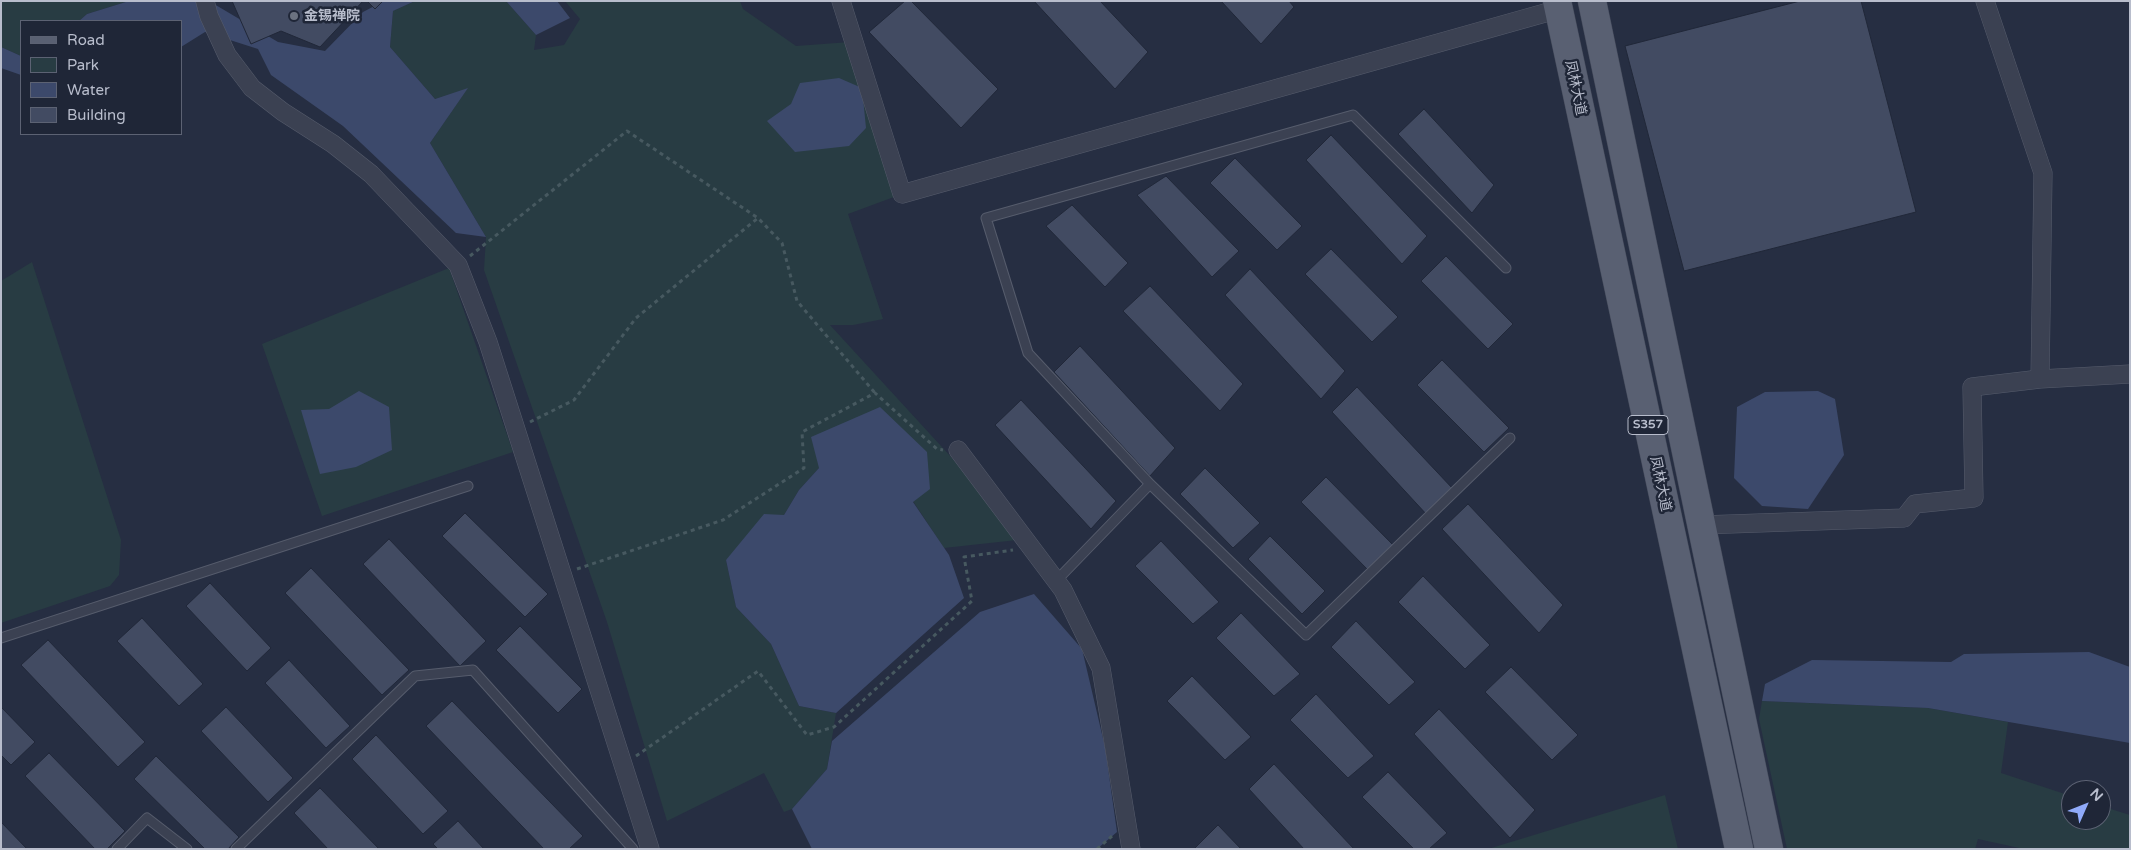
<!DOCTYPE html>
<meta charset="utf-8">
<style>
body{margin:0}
#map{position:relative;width:2131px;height:850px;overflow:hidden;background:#262e42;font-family:"Varela Round",sans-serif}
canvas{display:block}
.frame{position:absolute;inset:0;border:2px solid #b8bdcc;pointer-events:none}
.legend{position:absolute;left:20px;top:20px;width:162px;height:115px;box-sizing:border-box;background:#1f2637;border:1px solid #5c6273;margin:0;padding:6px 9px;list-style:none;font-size:15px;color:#b8bdcc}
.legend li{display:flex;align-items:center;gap:10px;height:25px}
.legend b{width:25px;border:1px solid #5c6273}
.north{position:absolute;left:2061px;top:780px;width:50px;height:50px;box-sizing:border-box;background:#1f2637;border:1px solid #5c6273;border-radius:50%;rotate:46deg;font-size:14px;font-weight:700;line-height:20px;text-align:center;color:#b8bdcc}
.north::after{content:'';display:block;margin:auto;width:18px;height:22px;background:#90aaf9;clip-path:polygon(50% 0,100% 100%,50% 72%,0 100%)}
</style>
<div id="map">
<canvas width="2131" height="850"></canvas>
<div class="frame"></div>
<ul class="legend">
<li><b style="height:6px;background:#596072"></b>Road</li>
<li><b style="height:14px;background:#283c43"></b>Park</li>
<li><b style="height:14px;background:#3c496b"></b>Water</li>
<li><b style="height:14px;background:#424b62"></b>Building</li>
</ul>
<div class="north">N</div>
</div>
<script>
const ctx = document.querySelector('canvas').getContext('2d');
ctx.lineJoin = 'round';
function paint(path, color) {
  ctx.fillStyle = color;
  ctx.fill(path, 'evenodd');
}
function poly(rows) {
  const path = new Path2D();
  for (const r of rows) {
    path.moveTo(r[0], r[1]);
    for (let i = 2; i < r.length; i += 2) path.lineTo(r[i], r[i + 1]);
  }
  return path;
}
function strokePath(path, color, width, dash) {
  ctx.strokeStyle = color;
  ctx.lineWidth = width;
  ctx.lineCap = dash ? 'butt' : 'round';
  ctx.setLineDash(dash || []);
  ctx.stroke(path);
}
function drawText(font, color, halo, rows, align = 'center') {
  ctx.font = font + ' "Varela Round","Noto Sans SC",sans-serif';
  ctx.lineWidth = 5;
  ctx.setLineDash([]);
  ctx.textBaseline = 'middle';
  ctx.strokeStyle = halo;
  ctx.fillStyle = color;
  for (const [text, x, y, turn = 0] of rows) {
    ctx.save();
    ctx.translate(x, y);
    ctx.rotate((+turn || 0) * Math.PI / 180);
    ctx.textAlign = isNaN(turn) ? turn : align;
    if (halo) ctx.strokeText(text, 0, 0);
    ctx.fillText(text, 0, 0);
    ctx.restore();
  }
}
const green = poly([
 [1,1,129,1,87,14,79,21,21,21,21,56,1,47],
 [415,1,506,1,536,35,534,50,564,45,580,19,565,1,740,1,743,9,796,46,850,42,902,194,848,214,883,319,853,325,830,325,952,458,1017,540,944,548,913,501,820,467,799,490,784,515,726,560,736,607,771,644,799,706,836,713,827,769,792,809,784,812,764,773,667,821,607,622,484,270,486,237,430,143,467,89,435,99,390,47,393,11],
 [32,262,121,540,119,575,110,586,1,623,1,281],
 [449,268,513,452,322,516,262,344],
 [1762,701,1928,708,2008,722,2001,773,2071,796,2071,820,2101,820,2101,806,2130,815,2130,849,2024,849,1978,839,1975,849,1787,849,1759,719],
 [1665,795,1678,849,1488,849]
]);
const water = poly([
 [129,1,209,1,278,42,325,51,363,12,384,1,415,1,393,11,390,47,435,99,468,88,430,143,486,237,456,233,343,126,271,75,258,49,205,32,181,47,181,21,79,21,87,14],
 [506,1,557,1,570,18,536,35],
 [1,47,21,56,21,75,1,68],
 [839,78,862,88,866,128,849,146,795,152,767,121,791,104,800,83],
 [359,391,389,407,392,450,356,467,320,474,301,410,329,409],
 [1818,391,1835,399,1844,455,1808,509,1762,506,1734,478,1737,407,1765,392],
 [880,407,927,452,930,489,913,502,949,555,964,598,836,713,799,706,771,644,736,607,726,560,764,514,784,515,799,490,819,468,811,437],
 [1034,594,1082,649,1105,747,1117,832,1097,849,812,849,792,809,827,769,832,741,980,612],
 [2089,652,2130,667,2130,743,1928,708,1762,701,1765,684,1812,660,1951,662,1964,654]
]);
const building = poly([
 [232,1,363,1,320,47,281,31,251,44,232,1],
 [367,1,383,1,375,9,367,1],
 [905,1,911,1,998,89,961,128,869,32,905,1],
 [1034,1,1100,1,1148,52,1115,89,1034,1],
 [1221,1,1289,1,1294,7,1261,44,1221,1],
 [1800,1,1861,1,1916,212,1684,271,1625,46,1800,1],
 [1424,109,1494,185,1472,213,1398,134,1424,109],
 [1331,135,1427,236,1402,264,1306,160,1331,135],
 [1235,158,1302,226,1277,250,1210,183,1235,158],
 [1166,176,1239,251,1212,277,1137,195,1166,176],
 [1072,205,1128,263,1105,287,1046,226,1072,205],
 [1331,249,1398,317,1372,342,1305,274,1331,249],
 [1446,256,1513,324,1488,349,1421,281,1446,256],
 [1250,269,1345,371,1321,399,1225,295,1250,269],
 [1150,286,1243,384,1220,411,1123,311,1150,286],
 [1080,346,1175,448,1150,476,1054,372,1080,346],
 [1442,360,1509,428,1484,452,1417,385,1442,360],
 [1357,387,1453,489,1428,516,1332,412,1357,387],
 [1021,400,1116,501,1091,529,995,425,1021,400],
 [1205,468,1260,523,1233,548,1180,494,1205,468],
 [1326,477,1393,545,1368,570,1301,502,1326,477],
 [1468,504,1563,605,1539,633,1442,529,1468,504],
 [465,513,548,594,525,617,442,536,465,513],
 [1270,536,1325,591,1302,614,1248,559,1270,536],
 [389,539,486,641,460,666,363,564,389,539],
 [1161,541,1219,602,1193,624,1135,566,1161,541],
 [311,568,409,670,382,695,285,593,311,568],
 [1423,576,1490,645,1465,669,1398,602,1423,576],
 [210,583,271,648,247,671,186,606,210,583],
 [1241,613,1300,674,1274,696,1216,638,1241,613],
 [142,618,203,684,179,706,117,641,142,618],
 [1356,621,1415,682,1389,705,1331,647,1356,621],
 [520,626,582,689,558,713,496,650,520,626],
 [48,640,145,742,118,767,21,665,48,640],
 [289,660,350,726,326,748,265,683,289,660],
 [1511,667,1578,735,1552,760,1485,692,1511,667],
 [1192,676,1251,737,1225,760,1167,701,1192,676],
 [1316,694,1374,756,1348,778,1290,720,1316,694],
 [452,701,583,836,569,849,544,849,426,726,452,701],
 [1,707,35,742,11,765,1,755,1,707],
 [226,707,293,778,268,802,201,731,226,707],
 [1439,709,1535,810,1510,838,1414,734,1439,709],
 [376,735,448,811,423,834,352,759,376,735],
 [49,753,125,831,107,849,95,849,25,776,49,753],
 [156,756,239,837,228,849,205,849,134,779,156,756],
 [1274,764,1354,849,1304,849,1249,789,1274,764],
 [1388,772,1447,833,1429,849,1414,849,1362,797,1388,772],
 [320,788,379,849,328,849,294,813,320,788],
 [458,821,484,849,438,849,433,844,458,821],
 [1,822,27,849,1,849,1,822],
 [1218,825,1241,849,1194,849,1218,825]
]);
const path = poly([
 [470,256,627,131,758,218],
 [530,422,574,400,636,318,758,218,782,243,797,301,875,393],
 [577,569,723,520,804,468,802,432,875,393,937,449,943,450],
 [636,756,758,671,807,735,834,727,972,601,964,557,1013,550],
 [1097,849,1112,836]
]);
const service = poly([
 [1150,484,1306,635,1510,438],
 [1056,581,1150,484,1028,353,986,218,1353,115,1506,268],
 [1,638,468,486],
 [117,849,147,818,187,849],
 [236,849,415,676,473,670,633,849]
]);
const minor = poly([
 [205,1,209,16,227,55,252,88,283,112,333,144,371,174,458,265,488,342,650,849],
 [841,1,902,194,1559,9],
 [2040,379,2130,374],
 [958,450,1063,590,1101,668,1131,849],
 [1701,525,1904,518,1915,504,1974,498,1972,387,2040,379,2043,173,1985,1]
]);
const primary = poly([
 [1557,1,1739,849],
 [1592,1,1769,849]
]);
const markers = [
 [294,16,5,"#6b7280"]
];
const shields = [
 [1648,425,40]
];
const shieldNames = [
 ["S357",1648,425]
];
const poiNames = [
 ["金锡禅院",304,16]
];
const streetNames = [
 ["凤林大道",1575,88,78],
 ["凤林大道",1660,484,78]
];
paint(green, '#283c43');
paint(water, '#3c496b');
paint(building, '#424b62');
strokePath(building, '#212839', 1);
strokePath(service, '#565c6c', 11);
strokePath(minor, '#565c6c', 19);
strokePath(primary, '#444a5b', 29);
strokePath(path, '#475960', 3, [4, 4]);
strokePath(service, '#3b4152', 9);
strokePath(minor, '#3b4152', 18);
strokePath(primary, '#596072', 28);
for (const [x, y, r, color] of markers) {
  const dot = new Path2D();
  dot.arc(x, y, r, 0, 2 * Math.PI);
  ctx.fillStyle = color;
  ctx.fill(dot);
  strokePath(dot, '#1f2637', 2);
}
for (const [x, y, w] of shields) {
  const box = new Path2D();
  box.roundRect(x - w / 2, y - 9.5, w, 19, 4);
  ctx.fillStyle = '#1f2637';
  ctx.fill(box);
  strokePath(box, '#b8bdcc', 1);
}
drawText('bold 12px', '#b8bdcc', null, shieldNames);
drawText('bold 14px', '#b8bdcc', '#1f2637', poiNames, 'left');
drawText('14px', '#b8bdcc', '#1f2637', streetNames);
</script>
